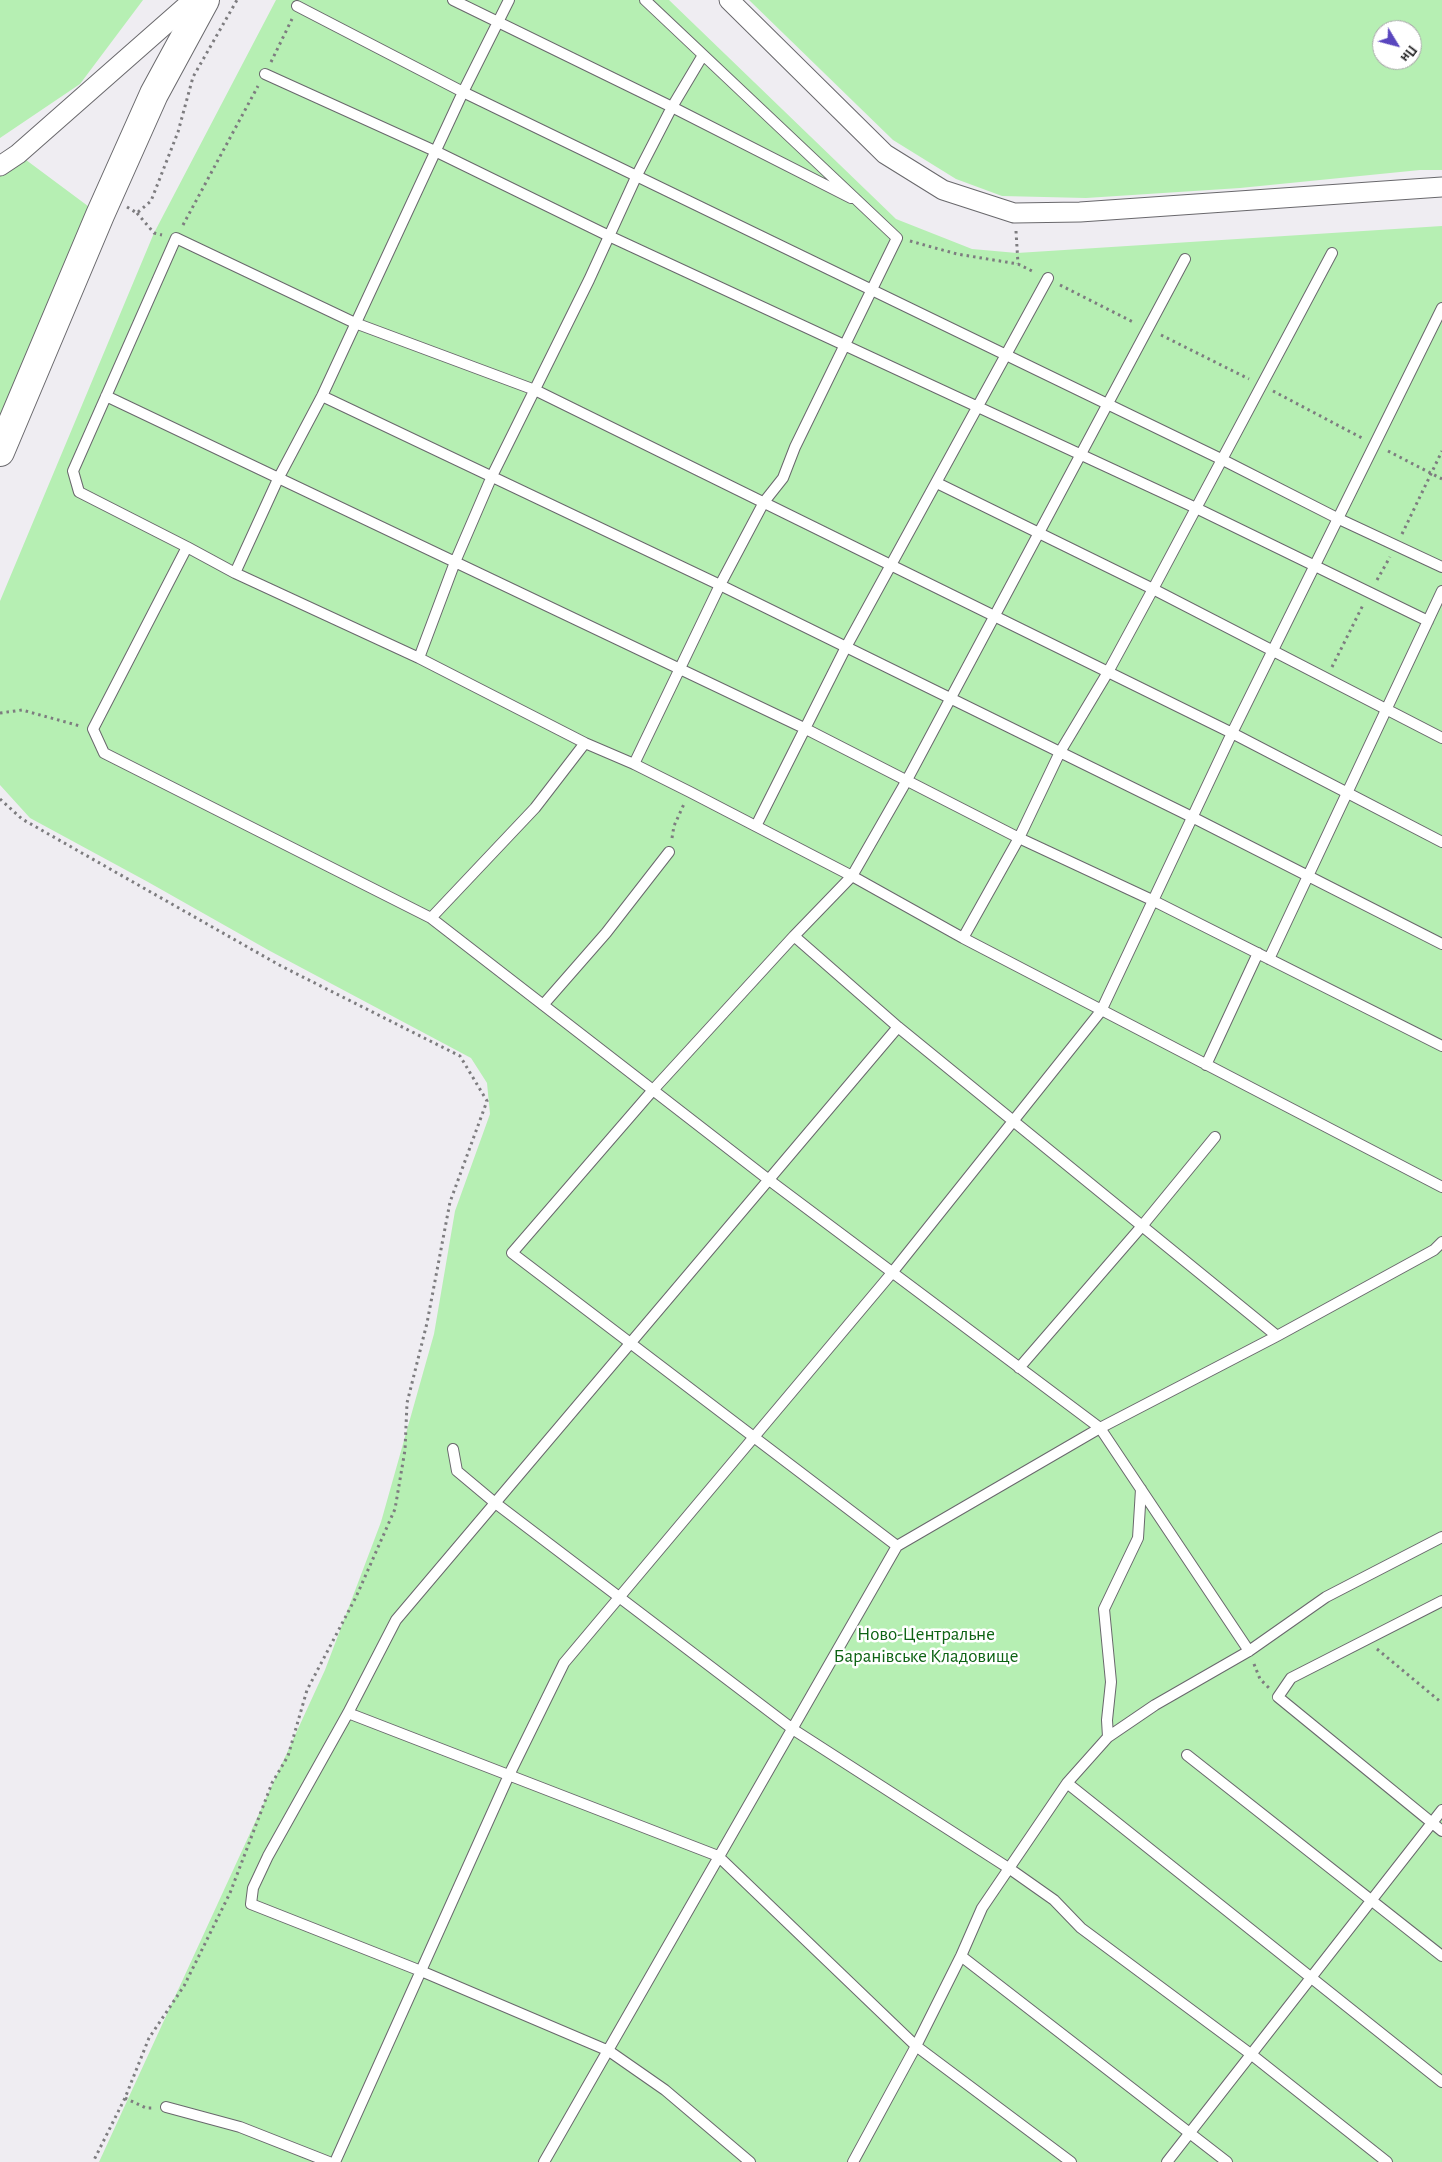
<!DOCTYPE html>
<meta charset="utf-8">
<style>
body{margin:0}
#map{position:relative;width:1442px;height:2162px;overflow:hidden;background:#efedf2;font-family:"Alegreya Sans",sans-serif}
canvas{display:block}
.north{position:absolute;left:1372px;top:20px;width:50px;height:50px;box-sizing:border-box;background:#fff;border:1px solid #a5a5a6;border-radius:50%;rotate:127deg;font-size:14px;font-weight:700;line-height:20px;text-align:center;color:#1f1f20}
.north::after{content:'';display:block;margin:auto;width:18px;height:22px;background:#5946be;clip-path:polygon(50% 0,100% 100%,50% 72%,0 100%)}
</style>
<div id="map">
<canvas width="1442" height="2162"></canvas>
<div class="north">Пн</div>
</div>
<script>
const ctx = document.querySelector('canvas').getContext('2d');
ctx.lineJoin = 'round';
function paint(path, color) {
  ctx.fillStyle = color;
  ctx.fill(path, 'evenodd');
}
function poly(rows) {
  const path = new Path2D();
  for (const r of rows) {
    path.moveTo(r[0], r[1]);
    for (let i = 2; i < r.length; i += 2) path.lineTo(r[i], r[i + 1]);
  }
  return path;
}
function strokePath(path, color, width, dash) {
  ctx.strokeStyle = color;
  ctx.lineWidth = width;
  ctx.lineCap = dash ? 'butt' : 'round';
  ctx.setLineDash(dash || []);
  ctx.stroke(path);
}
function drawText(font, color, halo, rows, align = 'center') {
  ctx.font = font + ' "Alegreya Sans",sans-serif';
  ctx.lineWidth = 5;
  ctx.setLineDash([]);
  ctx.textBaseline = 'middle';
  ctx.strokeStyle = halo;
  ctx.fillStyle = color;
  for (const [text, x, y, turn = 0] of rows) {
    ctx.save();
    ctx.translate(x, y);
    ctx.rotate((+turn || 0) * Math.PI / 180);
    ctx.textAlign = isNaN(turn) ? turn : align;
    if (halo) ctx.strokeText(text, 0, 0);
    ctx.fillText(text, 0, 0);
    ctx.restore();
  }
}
const green = poly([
 [0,0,143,0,80,84,0,138],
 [276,0,669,0,896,219,972,249,1017,253,1442,226,1442,2162,99,2162,325,1670,381,1522,434,1334,455,1211,490,1114,487,1083,471,1058,270,951,148,882,30,818,0,785,0,601,154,233],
 [749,0,1442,0,1442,170,1420,170,1240,188,1086,198,1002,196,956,179,893,140],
 [1382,30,1412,30,1412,60,1382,60],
 [18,154,100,215,0,452,0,166]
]);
const path = poly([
 [271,62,292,19],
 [127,207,137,213,151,201,178,132,193,77,237,0],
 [137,213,154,233,162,235],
 [183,225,258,86],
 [1016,231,1018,264],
 [910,241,957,254,1018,264,1034,272],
 [1060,285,1135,323],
 [1161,335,1249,379],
 [1273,391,1362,438],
 [1388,451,1442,479],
 [1402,534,1442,451],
 [1377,580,1390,557],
 [1332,667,1363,605],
 [0,713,22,710,80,726],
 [0,799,22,819,281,966,460,1056,487,1101,450,1202,427,1323,407,1403,405,1450,395,1509,356,1597,307,1690,288,1756,272,1783,230,1893,184,1986,149,2038,125,2098,93,2162],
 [672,838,674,826,684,804],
 [1377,1649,1442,1703],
 [1254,1664,1260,1679,1269,1688],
 [125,2098,146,2108,152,2108]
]);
const lane = poly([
 [453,0,672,107,851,198],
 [297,6,463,92,1223,460,1339,519,1442,567],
 [265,74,435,151,609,236,1196,508,1428,621],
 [106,396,804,728,1019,838,1152,900,1442,1046],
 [322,396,720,585,1192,817,1442,944],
 [937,483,1153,589,1442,738],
 [187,547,79,492,73,471,176,238,355,323,535,390,1232,733,1442,842],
 [235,573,278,479,322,396,463,92,509,0],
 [419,658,455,562,492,476,589,280,637,175,672,107,703,55],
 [634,764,720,585,764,502,783,478,795,447,897,238,645,0],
 [756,826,846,647,1048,278],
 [431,918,535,808,585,743],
 [794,936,898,1027,1277,1336],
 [963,938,1019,838,1060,752,1108,672,1153,589,1332,253],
 [1269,959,1442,591],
 [543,1005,606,933,669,852],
 [1206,1065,1258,953],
 [1019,1368,1142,1226,1215,1137],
 [453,1449,457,1471,494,1502,794,1730,1010,1869,1054,1900,1081,1928,1252,2055,1387,2162],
 [897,1546,512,1253,653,1090,794,936,852,876,907,780,1185,259],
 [1442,1601,1291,1678,1278,1697,1442,1831],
 [1249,1651,1100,1428,769,1180,431,918,104,753,93,729,187,547,235,573,419,658,585,743,634,764,690,792,852,876,963,938,1442,1187],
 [348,1713,718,1856,916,2046,1071,2162],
 [1108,1737,1107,1720,1111,1682,1104,1609,1138,1538,1141,1489],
 [1187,1755,1442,1956],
 [1067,1783,1442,2082],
 [961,1956,1227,2162],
 [166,2107,240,2127,329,2162],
 [335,2162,509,1775,564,1663,891,1274,1101,1011,1232,733,1442,308],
 [544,2162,897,1546,1100,1428,1277,1336,1434,1250,1442,1242],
 [750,2162,665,2090,609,2051,421,1971,251,1904,253,1888,268,1856,348,1713,396,1620,898,1027],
 [853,2162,916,2046,961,1956,982,1908,1067,1783,1108,1737,1155,1705,1249,1651,1326,1597,1442,1537],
 [1167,2162,1442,1810]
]);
const street = poly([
 [729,0,885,154,943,190,1014,213,1080,212,1442,187],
 [0,166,18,154,193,0]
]);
const secondary = poly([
 [0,452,100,215,154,94,205,0]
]);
const parkNames = [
 ["Ново-Центральне",926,1634],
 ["Баранівське Кладовище",926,1656]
];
paint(green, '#b6efb3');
strokePath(lane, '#69686c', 12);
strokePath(street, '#69686c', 21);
strokePath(secondary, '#69686c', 30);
strokePath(path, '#7d7c7f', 3, [2.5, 4]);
strokePath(lane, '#fff', 10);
strokePath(street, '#fff', 19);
strokePath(secondary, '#fff', 28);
drawText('19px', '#0d6313', '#fff', parkNames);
</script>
